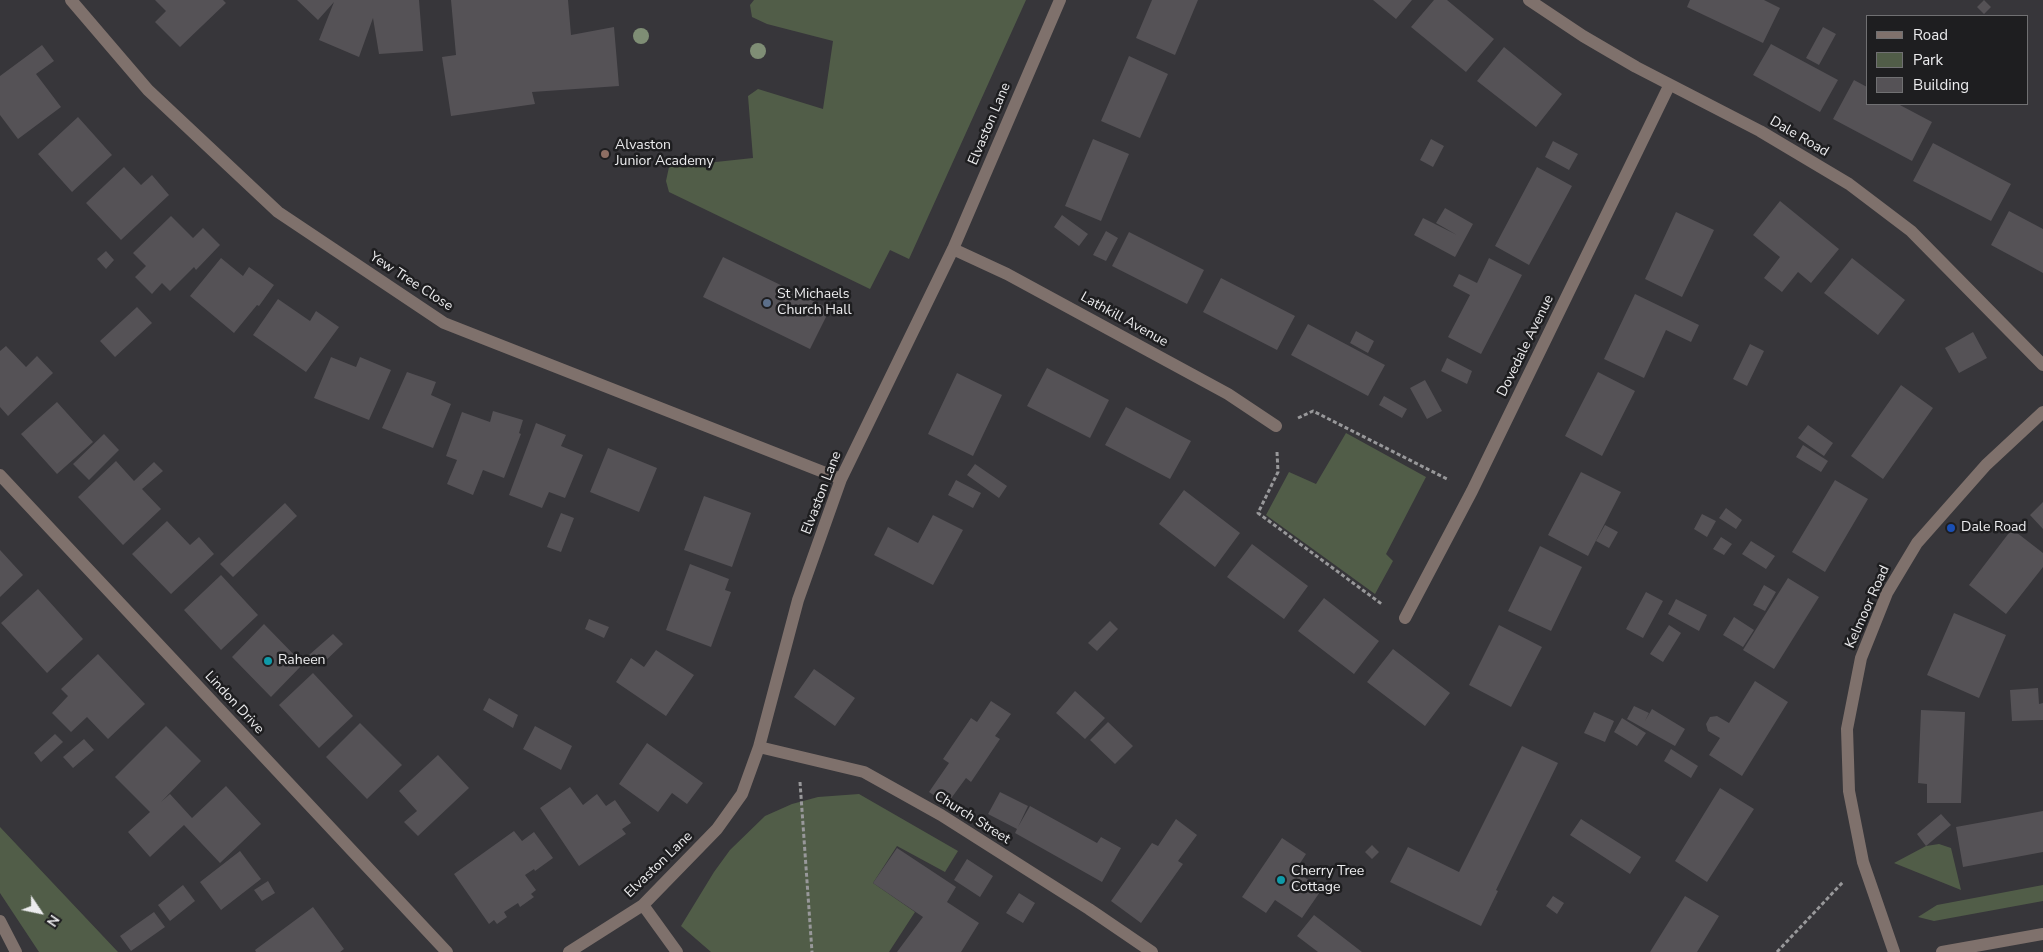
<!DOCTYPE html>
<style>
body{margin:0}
#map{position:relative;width:2043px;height:952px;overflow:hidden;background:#37363a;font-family:"Nunito Sans",sans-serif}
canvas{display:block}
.legend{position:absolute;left:1866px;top:15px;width:162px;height:90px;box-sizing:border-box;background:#1e1e20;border:1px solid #707072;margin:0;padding:6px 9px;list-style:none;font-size:15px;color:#ececee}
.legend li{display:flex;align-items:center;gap:10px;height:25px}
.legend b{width:25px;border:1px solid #707072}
.north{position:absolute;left:15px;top:887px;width:50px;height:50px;-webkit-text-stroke:4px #1e1e20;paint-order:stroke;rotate:124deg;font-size:14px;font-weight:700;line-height:20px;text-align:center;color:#ececee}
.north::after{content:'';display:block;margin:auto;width:18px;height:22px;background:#ececee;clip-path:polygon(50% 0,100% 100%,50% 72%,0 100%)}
</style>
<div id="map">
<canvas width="2043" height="952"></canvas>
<ul class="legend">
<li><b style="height:6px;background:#7f716c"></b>Road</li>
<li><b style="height:14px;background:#515d48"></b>Park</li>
<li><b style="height:14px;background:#555256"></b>Building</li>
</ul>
<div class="north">N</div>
</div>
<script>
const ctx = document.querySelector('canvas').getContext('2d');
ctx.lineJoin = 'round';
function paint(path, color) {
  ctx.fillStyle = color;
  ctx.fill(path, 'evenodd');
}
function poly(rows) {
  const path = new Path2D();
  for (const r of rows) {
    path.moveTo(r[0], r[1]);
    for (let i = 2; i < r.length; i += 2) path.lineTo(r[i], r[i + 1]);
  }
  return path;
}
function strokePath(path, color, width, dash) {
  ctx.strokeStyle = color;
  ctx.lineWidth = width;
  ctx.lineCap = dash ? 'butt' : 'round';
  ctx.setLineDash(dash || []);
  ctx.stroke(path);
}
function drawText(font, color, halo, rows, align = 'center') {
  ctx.font = font + ' "Nunito Sans",sans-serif';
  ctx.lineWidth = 5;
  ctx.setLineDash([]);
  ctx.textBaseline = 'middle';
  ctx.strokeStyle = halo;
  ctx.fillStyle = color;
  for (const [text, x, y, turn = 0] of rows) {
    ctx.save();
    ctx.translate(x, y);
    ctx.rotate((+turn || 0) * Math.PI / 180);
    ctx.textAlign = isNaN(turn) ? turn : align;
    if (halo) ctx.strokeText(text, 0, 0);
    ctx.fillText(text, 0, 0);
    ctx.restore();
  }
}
const green = poly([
 [754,0,1026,0,909,259,890,250,870,289,669,192,666,181,669,167,753,158,748,96,758,89,823,109,833,41,767,24,752,17,750,5],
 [1346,433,1426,477,1386,554,1393,561,1375,594,1266,515,1289,472,1316,484],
 [859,794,958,851,945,872,897,846,873,883,915,912,889,952,711,952,681,926,714,872,730,850,765,816,792,804,818,797],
 [0,827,118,952,39,952,0,893],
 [1939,844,1951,848,1961,890,1894,863,1926,846],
 [2043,885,2043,901,1934,921,1918,917,1937,905]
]);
const building = poly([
 [155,0,223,0,226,3,180,47,155,22,166,11],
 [297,0,419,0,423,51,379,54,373,18,359,57,319,40,334,2,318,20],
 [451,0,568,0,571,35,614,27,619,86,532,92,535,104,451,116,442,57,456,55],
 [1152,0,1198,0,1175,55,1136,38],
 [1373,0,1412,0,1396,19],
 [1434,0,1447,0,1494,39,1466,72,1411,27],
 [1690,0,1764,0,1780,8,1763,43,1687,7],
 [1984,0,1991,7,1984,14,1977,7],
 [1823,27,1836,34,1819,65,1806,58],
 [1771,44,1838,80,1820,112,1753,75],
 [42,45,54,61,36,74,61,107,18,139,0,115,0,76],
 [1504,47,1562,94,1536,127,1477,81],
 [1129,56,1168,74,1140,138,1101,121],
 [1854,80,1867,87,1867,104,1898,104,1932,122,1912,161,1833,119],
 [78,117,112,155,72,192,38,154],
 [1093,139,1129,154,1101,221,1065,206],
 [1431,139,1444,146,1433,167,1420,160],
 [1553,141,1578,154,1569,170,1545,157],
 [1933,143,2011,184,1991,221,1913,181],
 [124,167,141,185,152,175,169,195,121,240,86,203],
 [1537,167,1572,186,1529,265,1495,246],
 [1780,201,1839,249,1811,283,1798,272,1782,292,1764,278,1780,257,1753,235],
 [1445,208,1473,224,1455,257,1414,235,1423,218,1457,235,1436,223],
 [2009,211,2043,229,2043,273,1991,245],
 [1676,212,1714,230,1682,297,1645,279],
 [1062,215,1088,234,1079,246,1054,227],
 [171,216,193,238,203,228,220,245,196,270,194,267,170,291,162,283,152,294,135,277,146,266,133,253],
 [1106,231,1118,238,1106,261,1093,255],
 [1129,232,1204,270,1187,304,1112,266],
 [106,251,114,260,106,269,97,259],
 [723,257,830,309,810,349,703,297],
 [221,258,243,276,249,267,274,285,259,306,257,305,234,333,190,296],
 [1489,258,1522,275,1481,354,1448,337,1470,295,1453,286,1459,274,1477,283],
 [1852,258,1905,300,1878,335,1824,293],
 [1221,278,1295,316,1277,350,1203,312],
 [1635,294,1699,325,1691,342,1666,330,1644,378,1604,359],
 [278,299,310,321,316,311,339,327,306,372,253,335],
 [137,307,152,323,115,357,100,341],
 [1308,324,1385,365,1368,396,1291,355],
 [1356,331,1374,341,1368,353,1350,343],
 [1973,332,1987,358,1959,373,1945,348],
 [1750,344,1764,351,1747,386,1733,379],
 [6,346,26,367,37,356,53,373,8,416,0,407,0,351],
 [331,357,356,367,360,357,391,370,369,420,314,398],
 [1447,358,1472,371,1467,384,1441,371],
 [1047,368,1109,400,1090,438,1027,406],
 [407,372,436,382,431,395,451,404,433,448,382,428],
 [1598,372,1635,391,1602,456,1565,436],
 [957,373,1002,395,973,456,928,434],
 [1425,380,1442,411,1427,419,1410,388],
 [1901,385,1933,408,1883,479,1851,456],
 [1384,396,1407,409,1402,418,1379,405],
 [57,402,93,442,57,474,21,434],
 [1126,407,1191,441,1170,479,1105,445],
 [493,411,523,420,519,433,521,434,504,478,483,470,473,495,447,484,457,460,446,456,462,412,490,422],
 [536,423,566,435,561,446,583,455,565,498,549,492,542,508,509,495],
 [1808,425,1833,443,1824,456,1798,438],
 [104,434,119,450,89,480,73,464],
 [1803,445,1828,461,1821,472,1796,457],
 [608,448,657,468,639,512,590,492],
 [116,461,134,481,154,462,163,471,142,489,161,509,123,545,78,497],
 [975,464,1007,486,999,498,967,475],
 [1581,472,1621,492,1588,556,1548,535],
 [956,480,981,493,973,508,948,495],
 [1835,480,1868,499,1825,572,1792,552],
 [1184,490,1240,533,1215,567,1159,524],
 [704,496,751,513,732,567,684,550],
 [2043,502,2043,529,2030,515],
 [285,503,297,516,233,577,220,564],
 [1726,508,1742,520,1736,529,1719,518],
 [561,513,574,518,561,552,547,547],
 [1702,514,1716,521,1707,537,1694,529],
 [933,515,963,530,933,585,874,555,888,527,918,543],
 [167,521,190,545,199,537,214,554,171,594,132,554],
 [1605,525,1618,532,1609,548,1596,541],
 [2012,529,2043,553,2043,567,2006,614,1969,585],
 [1721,537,1732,544,1724,555,1713,549],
 [1751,541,1775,556,1766,569,1742,554],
 [1252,544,1308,586,1284,619,1227,577],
 [1540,546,1582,567,1551,631,1508,611],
 [0,550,23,575,0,597],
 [690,564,729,579,725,590,731,592,711,647,666,630],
 [221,575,258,615,221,650,184,610],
 [1788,578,1819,597,1774,669,1743,650],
 [1764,585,1776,592,1765,611,1753,605],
 [38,589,83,639,47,673,1,623],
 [1646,592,1663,601,1643,638,1626,629],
 [1324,598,1379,641,1354,674,1298,631],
 [1676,599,1707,615,1699,631,1668,614],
 [1954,613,2006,635,1979,698,1927,675],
 [1734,617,1754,630,1743,647,1723,635],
 [589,619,609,627,604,638,585,629],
 [1110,621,1118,629,1097,651,1088,643],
 [264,624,303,664,271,697,232,657],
 [1499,625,1542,647,1511,707,1469,685],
 [1669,625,1681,633,1663,662,1650,654],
 [333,634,343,644,320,666,309,655],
 [1393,649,1450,693,1425,726,1367,682],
 [656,650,694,675,666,716,616,682,631,658,644,667],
 [98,654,145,704,108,739,87,717,71,732,52,713,68,696,61,689],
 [814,669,855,698,835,726,794,697],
 [313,673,353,716,319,748,279,705],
 [1755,681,1788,702,1742,776,1709,755,1720,738,1708,731,1706,724,1710,717,1717,716,1729,723],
 [2038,688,2039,704,2043,703,2043,720,2012,721,2010,690],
 [1075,691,1105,718,1085,739,1056,713],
 [489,698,518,715,513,728,483,710],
 [991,701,1011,714,995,736,1000,739,971,782,966,778,947,804,929,792,949,763,943,759,971,718,977,722],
 [1634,706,1649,713,1645,721,1652,709,1685,729,1675,746,1627,719],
 [1921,710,1965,712,1961,803,1927,803,1927,784,1918,783],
 [1594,712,1614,721,1605,742,1584,733],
 [1622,718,1646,733,1637,746,1614,732],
 [1108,722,1133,746,1115,764,1090,740],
 [360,723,402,765,367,799,326,757],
 [166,726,201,761,161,802,170,794,192,818,226,786,261,824,220,863,184,825,150,857,128,832,150,812,115,777],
 [535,726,572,746,561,770,523,749],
 [55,734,63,742,41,762,34,753],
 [84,739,94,750,73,768,63,757],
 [647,743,703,783,687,804,672,793,658,812,619,784],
 [1522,746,1558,763,1496,890,1498,891,1481,926,1390,882,1408,847,1459,872],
 [1671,749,1698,766,1691,778,1664,761],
 [438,755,469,788,418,836,404,822,417,811,399,791],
 [570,787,583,805,597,794,606,806,615,800,631,823,622,829,626,834,579,866,540,808],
 [1720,788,1754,809,1707,882,1675,861],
 [1000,792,1028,806,1018,827,1030,806,1097,843,1101,837,1121,848,1102,882,1015,833,1017,829,988,814],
 [2043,811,2043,852,1963,867,1956,827],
 [1941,814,1951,825,1926,846,1917,834],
 [1176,819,1197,835,1178,861,1183,864,1141,923,1111,901,1152,843,1158,846],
 [1581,819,1641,857,1630,874,1570,835],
 [514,831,522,841,534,832,553,858,535,871,534,869,525,875,536,890,531,894,534,897,520,907,518,903,504,912,507,917,497,924,494,920,489,924,454,874],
 [1282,838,1306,854,1295,871,1322,889,1302,918,1275,900,1266,913,1242,897],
 [1372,845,1379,852,1372,859,1365,852],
 [897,848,956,887,947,902,979,923,961,952,897,952,923,917,873,883],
 [240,851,261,879,221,910,200,882],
 [967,859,993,876,980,897,954,880],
 [268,881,275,893,262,901,254,890],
 [183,885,195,901,170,921,158,905],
 [1019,893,1035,903,1023,923,1006,913],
 [1553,896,1564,903,1557,914,1546,906],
 [1685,896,1719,916,1697,952,1650,952],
 [313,907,344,949,340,952,256,952,255,950],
 [154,912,165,927,131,951,120,936],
 [1314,915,1362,952,1318,952,1297,936]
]);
const path = poly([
 [1298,418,1313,411,1449,480],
 [1277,452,1278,472,1258,513,1383,605],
 [800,782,812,952],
 [1777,952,1843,882]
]);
const minor = poly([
 [71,0,148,90,278,212,444,323,841,479],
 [1529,0,1583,36,1636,67,1760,131,1849,184,1911,231,2043,365],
 [953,249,1007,274,1228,394,1276,426],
 [0,475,447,952],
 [1405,618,1472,491,1669,86],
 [759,747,864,772,941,815,1089,909,1152,952],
 [643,905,677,952],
 [0,921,16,952],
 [569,952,643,905,717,829,742,794,759,747,798,600,841,479,953,249,1060,0],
 [1894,952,1863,862,1849,791,1847,729,1861,658,1887,593,1917,543,1986,465,2043,412],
 [1942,952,2043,934]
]);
const trees = [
 [641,36],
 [758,51]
];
const markers = [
 [605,154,5,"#8d6e63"],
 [767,303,5,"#5c6f8a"],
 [1951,528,5,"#1a4fb4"],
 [268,661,5,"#0f9aa8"],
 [1281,880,5,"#0f9aa8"]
];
const streetNames = [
 ["Elvaston Lane",990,124,-67],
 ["Dale Road",1799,137,30],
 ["Yew Tree Close",411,282,33],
 ["Lathkill Avenue",1124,320,29],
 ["Dovedale Avenue",1526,346,-64],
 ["Elvaston Lane",822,493,-69],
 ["Kelmoor Road",1868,607,-66],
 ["Lindon Drive",234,703,47],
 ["Church Street",972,818,32],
 ["Elvaston Lane",659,865,-44]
];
const poiNames = [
 ["Alvaston",615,146],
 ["Junior Academy",615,162],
 ["St Michaels",777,295],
 ["Church Hall",777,311],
 ["Dale Road",1961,528],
 ["Raheen",278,661],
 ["Cherry Tree",1291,872],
 ["Cottage",1291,888]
];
paint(green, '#515d48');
paint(building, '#555256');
strokePath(path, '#98989a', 3, [4, 2.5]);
strokePath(minor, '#7f716c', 12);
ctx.fillStyle = '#7f8e75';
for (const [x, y] of trees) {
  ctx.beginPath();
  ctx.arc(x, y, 8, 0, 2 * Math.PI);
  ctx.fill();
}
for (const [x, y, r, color] of markers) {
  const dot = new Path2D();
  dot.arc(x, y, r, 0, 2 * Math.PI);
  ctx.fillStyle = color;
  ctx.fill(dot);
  strokePath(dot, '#1e1e20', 2);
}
drawText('14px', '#ececee', '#1e1e20', streetNames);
drawText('14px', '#ececee', '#1e1e20', poiNames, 'left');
</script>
